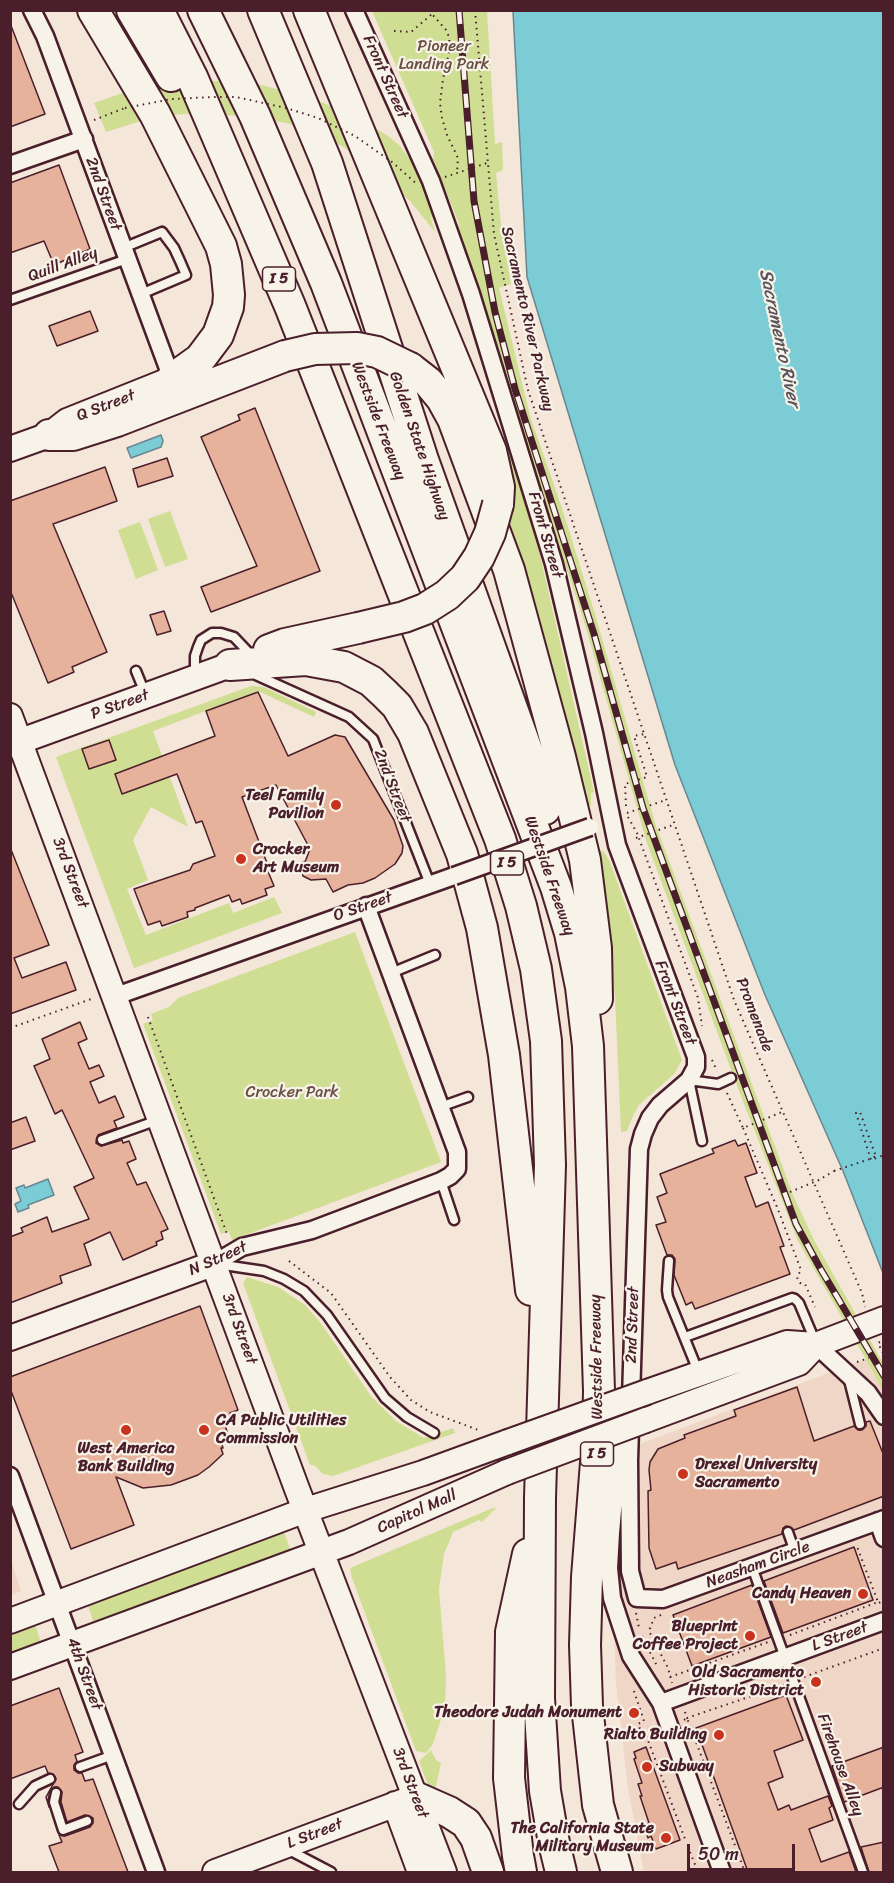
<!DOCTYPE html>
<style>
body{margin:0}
#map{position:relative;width:894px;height:1883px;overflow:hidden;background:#f4e6d9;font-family:Sriracha,sans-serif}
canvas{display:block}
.frame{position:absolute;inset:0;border:12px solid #4a1f2b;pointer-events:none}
.scale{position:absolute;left:687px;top:1844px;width:108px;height:27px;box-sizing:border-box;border:3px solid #4a1f2b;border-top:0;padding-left:8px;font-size:18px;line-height:21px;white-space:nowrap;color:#4a1f2b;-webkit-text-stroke:4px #f7f3e8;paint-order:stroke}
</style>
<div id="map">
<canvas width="894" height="1883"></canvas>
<div class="frame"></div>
<div class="scale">50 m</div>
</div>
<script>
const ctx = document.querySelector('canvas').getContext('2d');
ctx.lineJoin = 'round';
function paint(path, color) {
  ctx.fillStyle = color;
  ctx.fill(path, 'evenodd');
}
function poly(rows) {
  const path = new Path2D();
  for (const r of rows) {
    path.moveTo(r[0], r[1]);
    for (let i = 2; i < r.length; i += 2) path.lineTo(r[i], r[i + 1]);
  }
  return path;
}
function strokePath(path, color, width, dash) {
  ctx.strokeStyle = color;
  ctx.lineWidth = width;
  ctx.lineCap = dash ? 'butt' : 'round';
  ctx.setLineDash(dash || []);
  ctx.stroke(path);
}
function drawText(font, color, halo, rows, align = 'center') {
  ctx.font = font + ' Sriracha,sans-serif';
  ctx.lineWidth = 4.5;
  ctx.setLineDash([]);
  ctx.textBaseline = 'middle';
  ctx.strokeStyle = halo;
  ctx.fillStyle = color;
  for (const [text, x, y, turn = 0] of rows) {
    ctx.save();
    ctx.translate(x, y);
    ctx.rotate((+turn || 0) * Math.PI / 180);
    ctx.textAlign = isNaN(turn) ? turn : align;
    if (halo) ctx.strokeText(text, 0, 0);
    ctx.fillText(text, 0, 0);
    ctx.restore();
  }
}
const built = poly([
 [866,1359,884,1393,883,1872,644,1872,628,1788,616,1684,614,1623,624,1450],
 [11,1561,21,1591,11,1595,10,1595]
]);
const green = poly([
 [372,11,487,11,495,144,502,142,503,170,496,173,501,226,511,284,499,288,530,416,561,505,595,614,655,823,793,1195,814,1240,883,1363,883,1393,872,1370,798,1241,739,1091,647,843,586,628,504,377,488,317,472,279,454,247,430,215,435,232,411,202,383,175,342,146,304,129,287,123,251,117,201,113,170,115,144,120,106,132,94,103,134,89,170,82,195,80,253,83,311,98,355,116,388,136,399,145,441,199,461,229,433,159,434,152],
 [509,447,520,482,541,559,594,792,591,793,591,805,588,809,505,531,503,449],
 [170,511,188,559,165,567,148,519],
 [140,522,158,570,136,579,118,530],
 [251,686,264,687,316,712,314,717,258,691,153,731,188,827,151,807,133,840,148,880,127,889,146,935,229,903,233,913,274,897,282,913,134,968,56,757],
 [596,847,605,853,610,862,682,1060,675,1073,639,1105,631,1120,627,1131,621,1132,615,997,610,945],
 [355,932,441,1162,232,1240,229,1231,221,1234,143,1024,153,1020,151,1014,169,1007,178,998],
 [247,1277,278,1287,305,1305,320,1322,371,1396,396,1421,424,1438,453,1428,455,1433,333,1476,323,1474,314,1465,310,1465,243,1283],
 [493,1508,496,1508,482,1522,479,1520,453,1532,444,1554,439,1589,446,1676,445,1707,433,1744,426,1753,416,1751,352,1578,350,1568],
 [283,1530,291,1551,94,1624,87,1602],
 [34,1621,41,1643,11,1654,11,1630],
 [431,1750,436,1760,441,1763,435,1791,429,1788,419,1761]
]);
const water = poly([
 [513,11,883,11,883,1273,843,1171,765,995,675,765,527,277,513,11],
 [161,435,163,441,161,447,131,458,127,448,161,435],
 [48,1179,54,1195,28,1205,29,1208,18,1212,15,1204,21,1201,16,1188,24,1185,25,1188,48,1179]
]);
const building = poly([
 [10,23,45,114,10,127,10,23],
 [59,165,90,249,54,265,44,241,10,253,10,183,59,165],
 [90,311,98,331,57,346,49,326,90,311],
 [255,408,320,571,211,612,201,587,257,566,201,437,240,420,238,415,255,408],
 [167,458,173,476,138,487,133,469,167,458],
 [105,467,117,501,53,524,107,652,72,667,74,672,48,683,10,590,10,501,105,467],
 [164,611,171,631,157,635,150,615,164,611],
 [258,692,288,756,335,735,345,737,394,820,403,846,402,853,395,864,375,878,363,883,348,885,333,892,326,879,311,880,303,876,299,863,305,862,310,849,276,785,242,797,267,863,265,864,274,886,265,889,267,895,242,904,240,899,232,902,229,895,195,908,195,910,187,912,188,917,162,926,160,921,148,925,134,889,190,870,193,864,215,856,202,821,196,823,177,774,122,794,115,774,215,736,206,711,258,692],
 [109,740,116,760,89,769,82,749,109,740],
 [10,847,49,945,14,958,22,978,66,962,76,990,10,1014,10,847],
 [80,1022,87,1039,78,1043,89,1069,99,1065,104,1076,90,1082,99,1103,115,1096,124,1117,114,1121,117,1128,98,1135,96,1143,101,1146,122,1140,123,1143,129,1141,136,1159,127,1163,137,1185,146,1182,168,1229,161,1232,163,1239,156,1242,157,1245,123,1260,110,1232,84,1244,91,1265,60,1276,62,1283,10,1303,10,1237,23,1232,21,1228,47,1217,52,1232,89,1219,74,1187,94,1178,62,1110,55,1114,34,1066,50,1059,42,1039,80,1022],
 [26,1117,35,1141,10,1150,10,1123,26,1117],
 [735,1140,738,1146,746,1143,757,1173,745,1177,756,1207,768,1202,784,1246,780,1247,790,1274,695,1309,692,1302,686,1305,674,1275,675,1259,672,1255,667,1255,656,1225,666,1222,657,1197,667,1193,660,1174,714,1153,712,1149,735,1140],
 [200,1306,238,1410,230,1413,234,1422,225,1425,228,1435,220,1438,223,1448,221,1448,223,1454,209,1467,198,1475,171,1485,143,1488,116,1477,134,1525,71,1549,10,1388,10,1377,200,1306],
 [797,1387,814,1441,854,1426,858,1430,862,1430,866,1426,866,1422,870,1421,884,1456,884,1496,794,1530,786,1526,783,1528,782,1534,678,1569,676,1562,656,1569,649,1548,648,1491,651,1490,649,1470,650,1462,658,1449,685,1438,684,1435,736,1416,734,1410,797,1387],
 [854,1547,873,1600,783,1633,764,1581,854,1547],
 [752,1585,771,1637,692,1666,673,1615,752,1585],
 [59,1688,83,1752,75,1755,77,1761,74,1765,74,1770,78,1773,82,1773,85,1781,93,1779,128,1872,59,1872,49,1846,62,1842,59,1835,65,1836,90,1827,93,1823,93,1818,85,1815,67,1822,61,1802,62,1792,58,1787,54,1787,50,1791,48,1801,49,1807,46,1797,56,1779,53,1774,48,1773,45,1766,10,1779,10,1706,59,1688],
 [786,1695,803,1740,774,1751,783,1777,768,1783,778,1810,789,1805,791,1810,828,1796,832,1806,829,1808,833,1820,809,1829,821,1862,849,1852,856,1872,748,1872,696,1728,786,1695],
 [646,1747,680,1840,656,1849,651,1836,648,1838,644,1825,649,1823,640,1796,642,1796,638,1784,642,1783,634,1759,636,1758,634,1752,646,1747],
 [884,1747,884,1787,844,1802,832,1766,884,1747],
 [884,1842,884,1872,869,1872,861,1847,884,1842]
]);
const path = poly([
 [431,10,432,14,446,30,449,37,450,49,443,79,440,103,442,118,447,135,458,158,457,173],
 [475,10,494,234,528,390,734,1000,862,1293,865,1307],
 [394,31,411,32,432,14],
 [94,120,125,108],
 [445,177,487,163],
 [626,806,625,784,647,777,634,736,644,734],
 [627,813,666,800],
 [628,817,637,833,698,998,702,1026],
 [636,838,673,825],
 [148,1017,227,1234],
 [10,1028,94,998],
 [712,1060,717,1071],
 [727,1093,743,1128,782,1112],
 [743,1128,777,1207,801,1270,797,1277,798,1280,800,1283,805,1284,815,1307],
 [875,1154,860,1112,856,1113,871,1160,884,1155],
 [790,1192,819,1180,834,1171],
 [289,1261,331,1293,390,1377,411,1400,430,1412,481,1431],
 [880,1342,878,1343,884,1355],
 [857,1362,869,1358],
 [879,1603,884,1600],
 [636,1613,639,1628],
 [661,1615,654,1618,649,1631,668,1668,672,1683],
 [790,1635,878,1602,856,1544],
 [642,1636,657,1666],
 [670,1677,768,1642],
 [804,1677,884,1648],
 [634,1691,644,1721,638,1724,642,1734,646,1735,685,1839],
 [685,1712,687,1718,784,1685],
 [684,1720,687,1718,745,1872],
 [690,1852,698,1872]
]);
const lane = poly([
 [123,248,162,232,174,248,180,261,186,275,141,294],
 [10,300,127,259],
 [136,671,145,693],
 [195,674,195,656,198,647,201,640,212,633,221,633,234,637,252,656],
 [256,675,349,717,373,739,430,884],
 [391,973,435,955],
 [440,1107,468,1097],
 [102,1140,158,1120],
 [702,1141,689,1080,718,1084,731,1078],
 [441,1181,454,1220],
 [669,1261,667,1290,668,1297,698,1371],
 [217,1264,264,1271,284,1279,304,1291,327,1315,385,1398,407,1417,434,1433],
 [685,1337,792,1298,795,1299,799,1303,815,1341],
 [849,1380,860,1424],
 [788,1532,795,1552],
 [752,1567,863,1872],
 [80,1767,113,1755],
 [56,1793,54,1802,63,1830,87,1821],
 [19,1804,35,1786,50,1779],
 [289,1850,331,1872]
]);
const street = poly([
 [32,10,45,36,172,379],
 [354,10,431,181,471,294,554,564,594,733,617,845,696,1057,696,1067,689,1080,660,1105,650,1118,643,1134,639,1149,629,1460,630,1571,637,1598,663,1599,884,1519],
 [10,165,84,139],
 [116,996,454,876],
 [215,1263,242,1247,312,1230,441,1181,450,1176,457,1169,457,1152,366,906],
 [816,1345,868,1393,884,1416],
 [619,1441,611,1533,609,1568,612,1598,631,1656,661,1703,722,1872],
 [10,1476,156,1872],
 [878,1521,884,1538],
 [661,1703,884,1621]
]);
const secondary = poly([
 [10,449,49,435,67,421,172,379],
 [10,716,297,1489,444,1872],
 [10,745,230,665],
 [10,1338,215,1263],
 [647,1392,787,1343,816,1345,884,1319],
 [646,1420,799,1363,816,1345],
 [10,1621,306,1510,423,1473,508,1442],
 [10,1667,349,1542,507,1472],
 [395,1804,420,1872],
 [215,1872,415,1797]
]);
const highway = poly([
 [93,10,155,114,221,246,226,264,229,295,228,307,218,335,200,359,172,379],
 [132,10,171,76],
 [158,10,192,77,290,306,500,839,521,906,536,969,546,1041,550,1165,540,1498,539,1698,545,1791,554,1843,561,1872],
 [203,10,255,116,326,283,556,887,570,933,581,987,588,1046,599,1391,598,1437,587,1577,585,1645,587,1706,598,1805,617,1872],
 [263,10,327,163,423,460,543,795,545,809],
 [309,10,491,451,499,487,498,504],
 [410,368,428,382,442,399,453,419,509,570,560,757,585,860,596,948,597,999],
 [49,435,73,435,117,421,285,356],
 [269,650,285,644,358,628],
 [230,665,306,660,344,667,371,681,384,693,397,706,413,733,462,854,482,928,504,1055,531,1290],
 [415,1797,449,1812,466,1823,476,1838,488,1872],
 [521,1872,518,1856,509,1778,511,1632,528,1554]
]);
const rail = poly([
 [459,10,474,201,495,312,515,389,594,634,643,808,796,1224,820,1268,884,1376]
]);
const pathBridge = poly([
 [125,108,172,99,214,97,236,97,286,108,318,118,355,136,392,162,418,185],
 [834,1171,870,1159,876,1156,875,1154]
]);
const streetBridge = poly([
 [454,876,590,827]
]);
const secondaryBridge = poly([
 [508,1442,647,1392],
 [507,1472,646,1420]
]);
const highwayBridge = poly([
 [285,356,315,349,357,348,377,352,410,368],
 [358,628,404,617,425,609,447,595,465,578,479,557,490,533,498,504]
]);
const markers = [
 [336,805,6,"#c8321e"],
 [241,859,6,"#c8321e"],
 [126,1430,6,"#c8321e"],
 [204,1430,6,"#c8321e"],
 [683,1474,6,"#c8321e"],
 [863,1594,6,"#c8321e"],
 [750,1636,6,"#c8321e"],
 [816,1682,6,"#c8321e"],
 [634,1713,6,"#c8321e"],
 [719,1735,6,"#c8321e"],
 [647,1767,6,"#c8321e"],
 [666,1838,6,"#c8321e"]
];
const shields = [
 [279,279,33],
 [507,863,33],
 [597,1454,33]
];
const shieldNames = [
 ["I 5",279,279],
 ["I 5",507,863],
 ["I 5",597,1454]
];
const parkNames = [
 ["Pioneer",444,47],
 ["Landing Park",444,65],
 ["Crocker Park",292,1093]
];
const streetNames = [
 ["Front Street",385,77,66],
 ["2nd Street",103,194,70],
 ["Quill Alley",63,265,-20],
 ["Sacramento River Parkway",527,319,77],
 ["Q Street",106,406,-21],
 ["Westside Freeway",378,421,69],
 ["Golden State Highway",419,446,71],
 ["Front Street",545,535,74],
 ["P Street",120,705,-20],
 ["2nd Street",392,786,69],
 ["3rd Street",70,873,69],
 ["Westside Freeway",549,876,71],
 ["O Street",363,907,-19],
 ["Front Street",675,1003,69],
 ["Promenade",754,1015,69],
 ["N Street",218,1259,-24],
 ["2nd Street",633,1325,-88],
 ["3rd Street",239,1329,70],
 ["Westside Freeway",597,1357,-91],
 ["Capitol Mall",417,1512,-24],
 ["Neasham Circle",758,1565,-20],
 ["L Street",840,1637,-20],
 ["4th Street",84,1674,70],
 ["Firehouse Alley",840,1765,70],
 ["3rd Street",410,1783,69],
 ["L Street",315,1834,-21]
];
const poiNames = [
 ["Teel Family",324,796],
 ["Pavilion",324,814],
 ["Crocker",253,850,"left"],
 ["Art Museum",253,868,"left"],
 ["CA Public Utilities",216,1421,"left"],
 ["Commission",216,1439,"left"],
 ["West America",126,1449,"center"],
 ["Bank Building",126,1467,"center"],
 ["Drexel University",695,1465,"left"],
 ["Sacramento",695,1483,"left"],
 ["Candy Heaven",851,1594],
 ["Blueprint",738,1627],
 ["Coffee Project",738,1645],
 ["Old Sacramento",804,1673],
 ["Historic District",804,1691],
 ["Theodore Judah Monument",622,1713],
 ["Rialto Building",707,1735],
 ["Subway",659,1767,"left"],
 ["The California State",654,1829],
 ["Military Museum",654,1847]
];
const waterNames = [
 ["Sacramento River",779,338,78]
];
paint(built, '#f0d6c6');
paint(green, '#cfde92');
paint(water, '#7bccd5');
strokePath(water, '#678791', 1.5);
paint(building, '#e7b29b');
strokePath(building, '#4a1f2b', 1.5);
strokePath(lane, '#4a1f2b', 13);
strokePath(street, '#4a1f2b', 21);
strokePath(secondary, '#4a1f2b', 28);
strokePath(highway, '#4a1f2b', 34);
strokePath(path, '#4a1f2b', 2, [1.5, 4.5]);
strokePath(lane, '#f7f3e8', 8);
strokePath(street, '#f7f3e8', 16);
strokePath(secondary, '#f7f3e8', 24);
strokePath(highway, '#f7f3e8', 30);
strokePath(rail, '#4a1f2b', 7);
strokePath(rail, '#f7f3e8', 4.5, [14]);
strokePath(streetBridge, '#4a1f2b', 21, []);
strokePath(secondaryBridge, '#4a1f2b', 28, []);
strokePath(highwayBridge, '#4a1f2b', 34, []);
strokePath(pathBridge, '#4a1f2b', 2, [1.5, 4.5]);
strokePath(streetBridge, '#f7f3e8', 16);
strokePath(secondaryBridge, '#f7f3e8', 24);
strokePath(highwayBridge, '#f7f3e8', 30);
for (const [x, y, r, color] of markers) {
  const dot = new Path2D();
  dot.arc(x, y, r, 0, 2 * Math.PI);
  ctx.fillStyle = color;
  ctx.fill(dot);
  strokePath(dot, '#f7f3e8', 2);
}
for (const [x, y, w] of shields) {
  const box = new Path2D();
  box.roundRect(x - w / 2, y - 12, w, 24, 4.5);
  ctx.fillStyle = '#f7f3e8';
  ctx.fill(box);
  strokePath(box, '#4a1f2b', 1.5);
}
drawText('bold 15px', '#4a1f2b', null, shieldNames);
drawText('16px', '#6b4f45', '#f7f3e8', parkNames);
drawText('16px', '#4a1f2b', '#f7f3e8', streetNames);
drawText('bold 16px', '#4a1f2b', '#f7f3e8', poiNames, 'right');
drawText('italic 18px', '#59535e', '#f7f3e8', waterNames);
</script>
